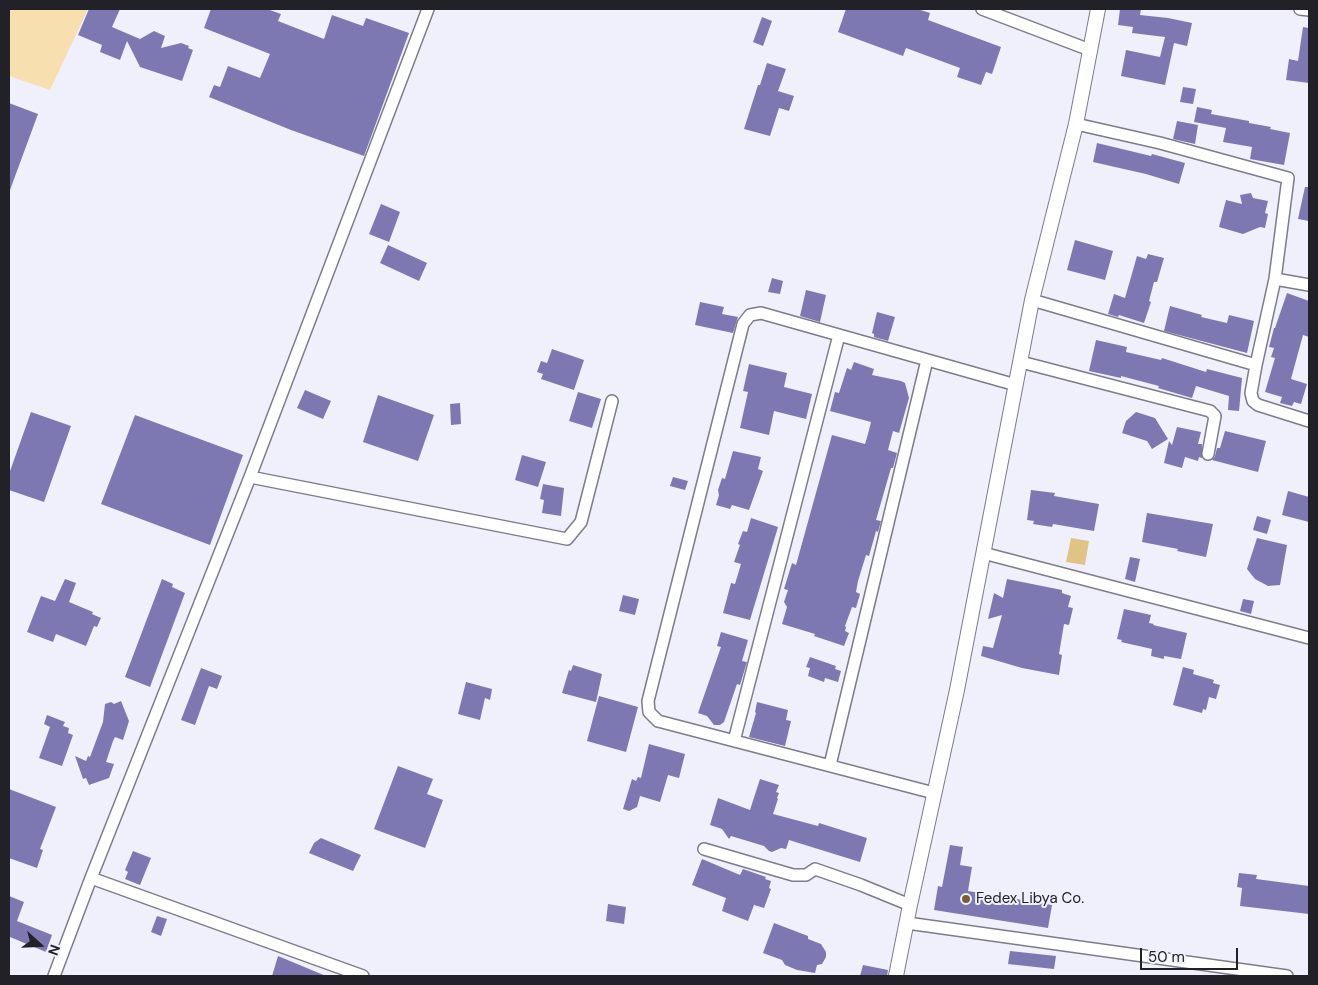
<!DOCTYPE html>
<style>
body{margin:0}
#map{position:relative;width:1318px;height:985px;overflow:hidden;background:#f0effc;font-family:"DM Sans",sans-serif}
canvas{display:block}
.frame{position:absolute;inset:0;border:10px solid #212127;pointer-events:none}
.north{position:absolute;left:15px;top:920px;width:50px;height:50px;-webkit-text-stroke:4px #f0effc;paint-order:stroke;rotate:110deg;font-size:14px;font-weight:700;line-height:20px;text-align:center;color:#212127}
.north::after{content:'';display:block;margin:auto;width:18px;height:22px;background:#212127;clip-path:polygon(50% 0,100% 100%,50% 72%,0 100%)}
.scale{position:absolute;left:1140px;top:948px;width:98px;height:22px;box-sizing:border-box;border:2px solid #212127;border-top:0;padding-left:6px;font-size:15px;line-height:18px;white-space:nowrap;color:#212127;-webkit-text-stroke:4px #f0effc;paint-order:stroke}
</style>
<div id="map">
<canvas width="1318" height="985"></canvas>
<div class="frame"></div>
<div class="north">N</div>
<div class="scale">50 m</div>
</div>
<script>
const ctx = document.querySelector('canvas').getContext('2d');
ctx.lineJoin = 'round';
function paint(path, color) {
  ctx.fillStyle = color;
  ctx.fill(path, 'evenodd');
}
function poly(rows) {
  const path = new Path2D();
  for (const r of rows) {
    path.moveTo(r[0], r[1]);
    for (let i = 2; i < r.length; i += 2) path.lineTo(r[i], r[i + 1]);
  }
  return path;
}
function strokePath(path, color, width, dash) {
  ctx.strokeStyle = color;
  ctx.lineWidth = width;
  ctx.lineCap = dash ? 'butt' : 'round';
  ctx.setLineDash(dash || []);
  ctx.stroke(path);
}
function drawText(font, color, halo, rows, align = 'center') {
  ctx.font = font + ' "DM Sans",sans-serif';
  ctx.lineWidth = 4;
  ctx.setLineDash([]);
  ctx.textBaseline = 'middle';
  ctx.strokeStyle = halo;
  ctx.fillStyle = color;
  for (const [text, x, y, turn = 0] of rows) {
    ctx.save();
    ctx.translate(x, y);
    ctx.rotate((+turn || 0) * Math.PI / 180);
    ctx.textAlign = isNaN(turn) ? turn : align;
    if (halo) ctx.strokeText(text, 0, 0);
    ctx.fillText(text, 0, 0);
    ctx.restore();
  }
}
const green = poly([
 [9,9,88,9,50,90,9,76]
]);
const water = poly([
 [1071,538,1089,541,1085,565,1066,562]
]);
const building = poly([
 [89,9,120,9,112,27,140,39,154,31,165,36,161,48,181,43,189,46,188,48,193,50,182,81,140,67,127,41,120,60,100,52,102,45,78,35],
 [211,9,267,9,281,14,278,21,324,39,332,15,363,26,366,18,409,33,364,156,291,130,209,97,214,85,220,87,228,66,260,78,270,54,204,28],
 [846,9,917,9,930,13,928,20,1001,47,992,74,986,72,981,85,957,77,960,68,906,48,903,56,838,32],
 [1120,9,1141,9,1140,15,1168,18,1192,23,1187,46,1174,43,1165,85,1121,76,1126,50,1160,57,1165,37,1132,33,1133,27,1118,25],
 [762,17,772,21,763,46,753,42],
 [1303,27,1309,28,1309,83,1286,80,1289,59,1298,61],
 [767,63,786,69,778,91,794,96,789,111,779,108,770,136,744,129,758,85,760,85],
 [1183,87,1196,89,1193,104,1180,102],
 [9,103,38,114,10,190,9,190],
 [1197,107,1212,110,1211,114,1249,121,1249,123,1271,127,1270,129,1290,133,1284,165,1250,159,1252,147,1223,142,1226,128,1194,122],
 [1177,121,1198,125,1195,144,1173,139],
 [1097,143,1151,156,1152,154,1185,163,1179,184,1146,174,1093,162],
 [1305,187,1309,187,1309,221,1298,219],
 [1251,193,1253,198,1268,201,1265,213,1268,214,1265,228,1260,227,1243,234,1219,227,1226,200,1242,204,1240,195],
 [381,204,400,212,389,242,369,234],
 [1075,240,1113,251,1105,280,1067,270],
 [388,245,427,263,419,281,380,263],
 [1148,254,1164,258,1157,282,1154,282,1149,301,1151,302,1144,323,1119,315,1118,317,1108,314,1114,294,1125,298,1137,256,1146,259],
 [772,278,783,281,780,294,768,292],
 [806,290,826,295,820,322,800,316],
 [1287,293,1309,301,1309,337,1303,335,1291,379,1307,384,1301,404,1294,402,1292,406,1280,403,1282,397,1265,392,1275,358,1271,357,1274,348,1269,347,1274,328,1275,328],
 [700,302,724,307,722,314,738,317,733,333,695,325],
 [1170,306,1202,315,1201,317,1227,323,1229,315,1254,321,1247,353,1164,331],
 [877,312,895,317,888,341,874,337,874,334,872,333],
 [1096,340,1127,347,1126,352,1161,360,1162,358,1206,372,1207,369,1242,378,1239,411,1228,410,1229,396,1196,386,1192,398,1158,388,1159,386,1121,376,1121,378,1089,371],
 [552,349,584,360,574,390,541,379,543,374,537,372,541,361,547,363],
 [854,362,874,369,872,375,901,381,905,383,909,398,899,433,893,431,888,450,897,453,893,468,891,468,876,520,881,521,878,532,876,531,869,556,866,555,858,581,856,592,860,594,856,608,852,607,845,626,846,627,845,631,849,633,844,646,814,636,815,634,782,624,787,607,784,602,788,590,784,589,792,563,796,565,832,435,865,444,868,434,871,422,830,411,835,392,839,393,847,368,851,370],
 [749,364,787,373,784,387,812,394,806,419,774,411,769,435,740,428,748,392,743,391],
 [305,390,331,401,323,419,297,408],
 [578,392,601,399,592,428,569,421],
 [378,395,434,415,418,461,363,442],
 [460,403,461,424,451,425,450,404],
 [31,412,71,426,44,502,9,490,9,474],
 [1136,412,1155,418,1168,439,1152,449,1147,441,1122,433,1126,421],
 [135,415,243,455,210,545,101,504],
 [1177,427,1201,432,1198,444,1202,444,1202,458,1199,457,1198,461,1185,457,1182,468,1164,463,1169,441,1172,445],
 [1225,431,1266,441,1258,472,1212,460,1215,456,1217,448,1220,448],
 [733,451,761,457,758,469,763,471,749,510,732,505,730,509,716,505,719,495,718,490,722,478,725,479],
 [522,455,546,462,538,487,515,480],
 [673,477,688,481,685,490,670,486],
 [543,484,564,488,561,516,542,513,544,500,540,499],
 [1031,490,1055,493,1054,496,1099,504,1094,531,1053,524,1052,527,1033,524,1034,521,1027,520],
 [1288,491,1309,497,1309,522,1282,515],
 [1147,513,1213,524,1206,557,1177,551,1178,549,1142,542],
 [1257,516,1271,520,1267,534,1253,530],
 [751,518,778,527,750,620,723,613,731,583,735,584,741,564,734,562,740,545,738,544,743,531,747,532],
 [1257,538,1287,545,1280,585,1268,586,1255,579,1247,569],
 [1130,557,1140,559,1135,582,1125,579],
 [65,579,76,583,69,602,93,612,92,614,101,618,97,627,94,626,86,646,56,634,53,642,27,632,41,596,55,601],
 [162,579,173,584,172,587,185,593,150,687,125,677],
 [1007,579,1062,590,1062,593,1071,596,1068,607,1073,608,1069,625,1064,624,1059,654,1062,655,1059,675,1022,668,981,656,983,646,993,648,1002,615,988,619,994,593,1003,598],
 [623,595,639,599,635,615,619,611],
 [1243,599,1254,601,1251,614,1240,611],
 [1124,609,1151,615,1149,623,1154,624,1153,625,1187,633,1181,659,1164,656,1164,659,1151,656,1152,649,1121,642,1122,640,1117,639],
 [721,632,748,640,742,661,747,662,740,685,737,684,724,722,720,725,714,725,707,716,698,713,721,647,717,646],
 [810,657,836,666,835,669,841,671,838,682,825,678,824,682,808,676,810,668,806,667],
 [573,665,602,674,596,702,562,693,569,670,571,671],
 [1183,667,1194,670,1193,674,1214,680,1213,683,1220,685,1216,699,1209,697,1206,710,1203,709,1202,713,1173,705],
 [201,668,222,676,217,689,209,686,195,725,181,720],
 [466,682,492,689,490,700,485,698,480,720,458,714],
 [599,696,638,707,626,752,587,741],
 [121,701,129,721,123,740,115,737,113,741,106,762,114,764,109,778,89,785,86,778,83,779,75,756,86,761,88,756,90,757,103,722,105,704,111,702,114,704],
 [757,702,788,710,786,720,791,721,785,746,749,737,756,713,755,712],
 [47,715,65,722,63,726,69,728,68,733,73,735,62,766,39,758,50,727,44,724],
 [649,744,685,754,679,778,668,775,660,802,640,796,637,807,629,811,623,809,632,779,636,781,638,777,641,778],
 [398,766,433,779,427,794,443,800,425,848,374,829],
 [760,779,779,785,776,792,779,793,777,798,778,799,773,814,818,826,819,823,867,838,860,862,789,840,786,849,781,848,772,852,769,851,764,846,731,836,729,839,722,829,710,825,718,798,750,810],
 [9,789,56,807,40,849,43,850,37,868,9,858],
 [321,838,361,855,353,871,309,853,314,843],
 [950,845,963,847,960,865,972,867,968,891,1052,905,1048,928,934,910,938,886,942,887],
 [133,851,151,858,140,885,125,879,128,872,125,870],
 [702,859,740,875,743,869,766,877,765,879,771,881,769,888,771,889,764,908,754,905,748,921,722,911,726,898,692,885],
 [1239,873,1257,875,1256,879,1309,886,1309,914,1240,906,1242,888,1237,887],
 [9,896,24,902,17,921,52,935,46,952,10,937,9,938],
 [608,904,626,907,624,924,606,921],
 [157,916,167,919,161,936,151,932],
 [774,923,808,936,808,939,821,944,826,952,826,957,822,964,817,965,815,973,797,970,785,965,782,960,763,953],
 [1010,951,1056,956,1054,969,1008,964],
 [278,956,326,976,272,976],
 [863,965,888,970,887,976,860,976]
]);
const minor = poly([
 [982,9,1090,50],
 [1300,9,1309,10],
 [1076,124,1160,143,1288,178,1275,279,1256,365,1251,393,1253,401,1258,405,1309,421],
 [1275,279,1309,285],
 [1032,300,1256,365],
 [1021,362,1210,411,1215,416,1208,454],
 [250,477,567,539,581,522,612,401],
 [983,553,1309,638],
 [734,741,839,335],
 [830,765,927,360],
 [934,793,658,721,649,712,648,701,743,324,750,315,761,313,1016,385],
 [704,849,793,875,806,875,815,869,861,885,910,905],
 [91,878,363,976],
 [907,923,1287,976],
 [54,976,91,878,250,477,428,9]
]);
const tertiary = poly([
 [896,976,910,905,957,690,1032,300,1076,124,1098,9]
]);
const markers = [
 [966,899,5,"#776131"]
];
const poiNames = [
 ["Fedex Libya Co.",976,899]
];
paint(green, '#f7dfb0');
paint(water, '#e2c386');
paint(building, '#7d78b1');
strokePath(minor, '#7c7c8a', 14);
strokePath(tertiary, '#7c7c8a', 16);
strokePath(minor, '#fff', 11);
strokePath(tertiary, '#fff', 14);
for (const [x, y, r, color] of markers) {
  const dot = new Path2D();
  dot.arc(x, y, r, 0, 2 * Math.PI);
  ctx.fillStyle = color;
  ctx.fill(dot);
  strokePath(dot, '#f0effc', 2);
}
drawText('15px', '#212127', '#f0effc', poiNames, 'left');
</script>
